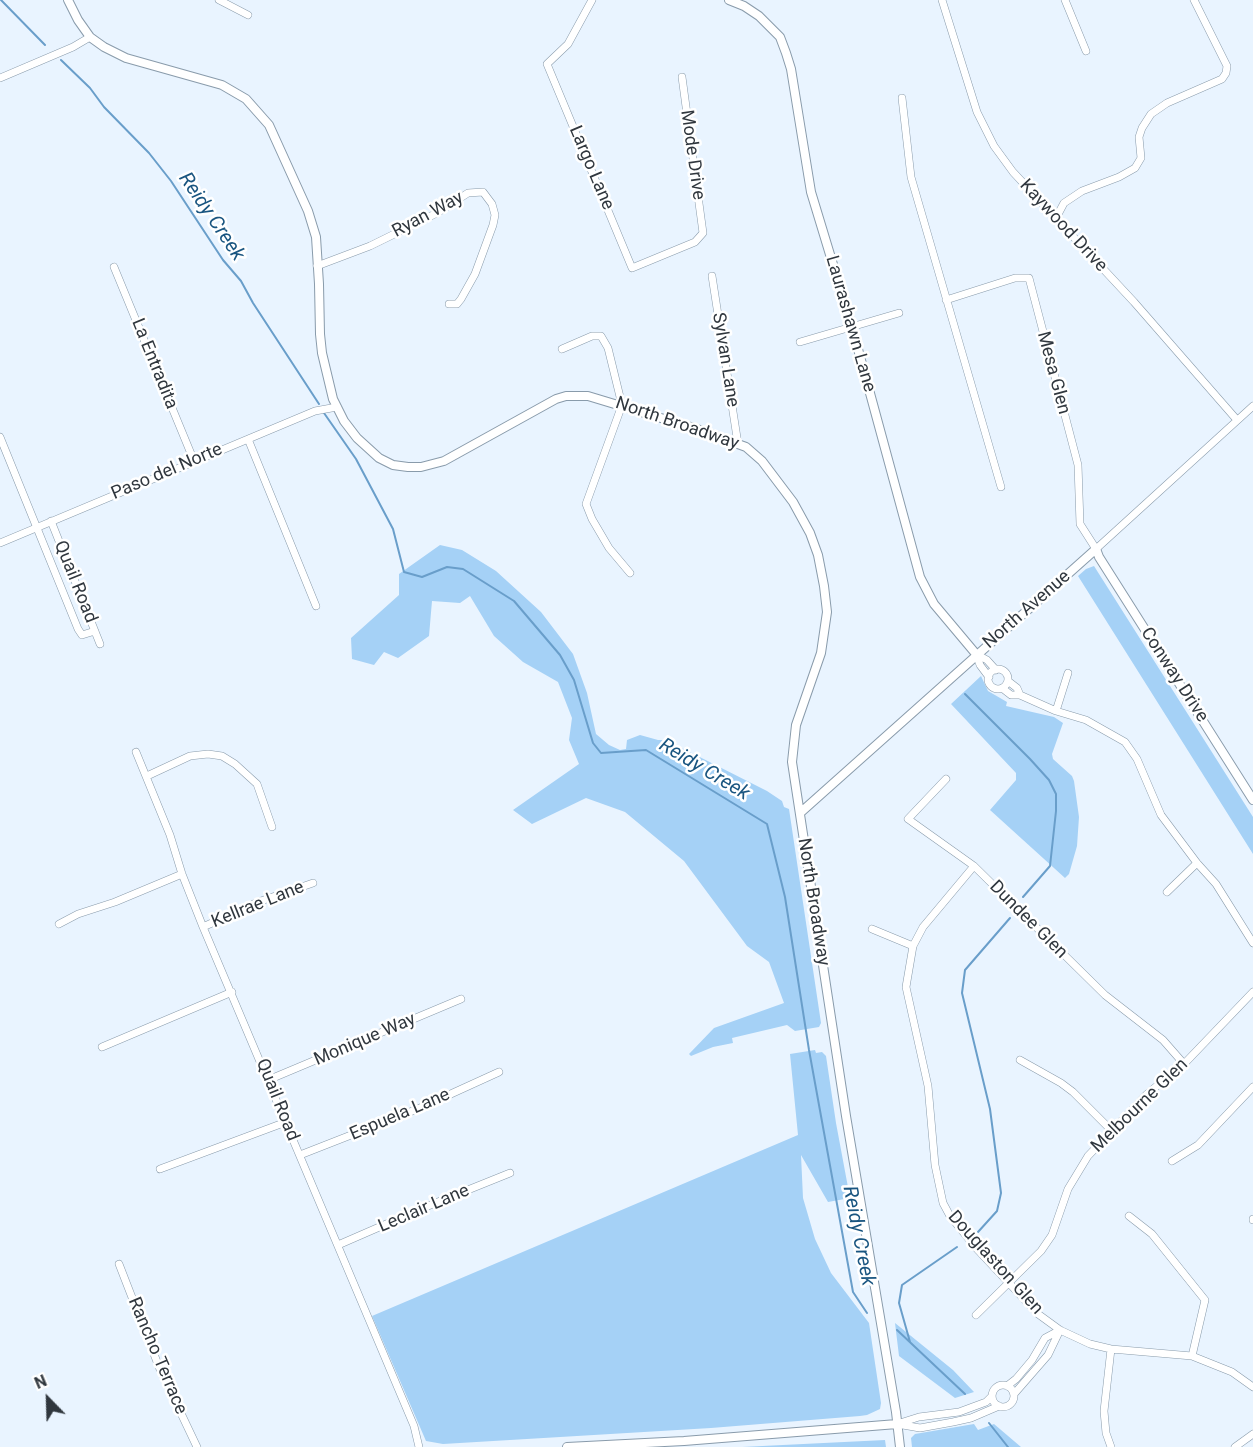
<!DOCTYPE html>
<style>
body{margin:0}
#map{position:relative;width:1253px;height:1447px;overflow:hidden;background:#e9f4ff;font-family:Roboto,sans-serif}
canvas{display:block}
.north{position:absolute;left:18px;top:1369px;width:60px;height:60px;-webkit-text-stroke:4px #fff;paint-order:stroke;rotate:337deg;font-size:16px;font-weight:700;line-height:24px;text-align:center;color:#30373e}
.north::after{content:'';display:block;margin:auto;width:21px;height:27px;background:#30373e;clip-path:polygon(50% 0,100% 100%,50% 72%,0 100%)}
</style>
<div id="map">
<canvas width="1253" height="1447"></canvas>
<div class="north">N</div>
</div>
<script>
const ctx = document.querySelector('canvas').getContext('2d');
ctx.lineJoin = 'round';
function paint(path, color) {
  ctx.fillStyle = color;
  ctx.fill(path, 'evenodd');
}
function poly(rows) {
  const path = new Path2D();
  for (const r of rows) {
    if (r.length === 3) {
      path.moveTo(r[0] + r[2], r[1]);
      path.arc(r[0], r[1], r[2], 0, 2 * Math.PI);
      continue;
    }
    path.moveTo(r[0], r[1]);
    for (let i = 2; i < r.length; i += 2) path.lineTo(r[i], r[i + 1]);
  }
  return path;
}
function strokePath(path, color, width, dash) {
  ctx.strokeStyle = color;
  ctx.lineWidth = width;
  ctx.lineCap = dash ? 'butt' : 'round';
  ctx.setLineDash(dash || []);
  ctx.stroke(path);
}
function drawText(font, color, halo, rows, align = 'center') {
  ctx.font = font + ' Roboto,sans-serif';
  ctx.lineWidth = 5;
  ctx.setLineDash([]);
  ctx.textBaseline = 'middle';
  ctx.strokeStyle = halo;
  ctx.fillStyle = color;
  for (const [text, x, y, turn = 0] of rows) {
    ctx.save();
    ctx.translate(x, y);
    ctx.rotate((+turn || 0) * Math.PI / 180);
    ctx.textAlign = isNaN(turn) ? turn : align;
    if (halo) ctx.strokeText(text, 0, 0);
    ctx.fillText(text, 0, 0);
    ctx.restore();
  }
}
const green = poly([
 [440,545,462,550,496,571,541,612,573,654,587,693,596,734,609,745,620,750,626,749,627,740,640,735,658,740,666,740,767,791,782,801,784,807,789,809,821,1023,819,1027,795,1031,787,1025,732,1038,733,1043,713,1047,691,1056,689,1054,714,1028,784,1003,769,962,747,946,684,861,625,812,586,798,532,824,513,810,579,764,569,740,572,718,558,682,523,662,494,636,470,596,460,603,432,601,429,636,398,658,384,652,374,665,352,659,351,638,399,595,399,574],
 [1094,566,1253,817,1253,854,1078,576,1086,569],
 [981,676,988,691,1007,702,1006,706,1054,717,1063,723,1052,754,1053,759,1072,776,1074,781,1079,817,1077,846,1069,874,1065,878,990,810,1016,780,1016,773,951,704],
 [815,1050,816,1053,822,1052,826,1056,836,1123,850,1198,828,1202,801,1155,803,1198,815,1239,831,1273,869,1323,881,1403,880,1409,867,1415,860,1416,711,1428,443,1444,426,1441,372,1316,798,1135,790,1054],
 [895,1323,953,1370,974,1392,955,1398,899,1356],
 [974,1424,978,1430,994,1424,1021,1447,912,1447,911,1438,915,1434],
 [885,1440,886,1447,742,1447]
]);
const stream = poly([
 [1,0,45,45],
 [61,60,90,88,104,107,149,153,171,181,223,260,241,281,253,303,319,404],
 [324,413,356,459,393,529,404,572,422,577,447,567,463,569,514,601,560,655,574,680,593,743,601,753,646,750,767,824,785,897,809,1050,853,1292,867,1313],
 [965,694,1030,759,1049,780,1056,794,1056,811,1050,866,1023,897],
 [978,1232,997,1211,1001,1193,990,1109,962,993,965,970,1010,918],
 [897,1330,965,1394],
 [910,1342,899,1303,902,1285,957,1247],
 [989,1423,1008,1447]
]);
const minor = poly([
 [219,0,248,15],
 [592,0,568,44,547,64,632,268,695,242,703,233,682,77],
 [942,0,977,112,994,146,1013,172,1134,302,1237,420],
 [1065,0,1086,51],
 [0,78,73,47,90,37],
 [902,98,911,177,1001,487],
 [1056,218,1064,203,1082,191,1119,177,1135,168,1141,158,1139,137,1142,128,1151,114,1167,103,1222,79,1226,73,1227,66,1194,0],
 [317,266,370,246,437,213,468,193,483,192,492,204,495,215,493,225,475,274,461,299,457,304,449,304],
 [114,267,194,461],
 [712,276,738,444],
 [946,300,1015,278,1029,278,1078,465,1080,524,1096,549,1253,406],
 [800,342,899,313],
 [562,349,592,336,601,336,608,348,622,405,586,504,592,519,609,548,630,573],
 [0,437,78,629,82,635,95,631],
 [248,439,316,606],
 [51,521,100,644],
 [0,543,315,411,337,407],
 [976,654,980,665,989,677],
 [976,654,987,660,996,670],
 [998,679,10],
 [1008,681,1017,688,1020,695],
 [1002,688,1011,695,1020,695,1056,711,1086,720,1125,742,1137,759,1161,815,1197,863,1216,884,1253,943],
 [1056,711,1068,673],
 [136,752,170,835,182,874,203,927,414,1426,419,1447],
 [147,776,190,756,208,754,222,756,235,764,257,784,272,827],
 [946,779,908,819,974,866,1105,995,1163,1040,1184,1064],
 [974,866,923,927,913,946,906,987,928,1086,935,1165,943,1203,950,1216,977,1249,1038,1314,1060,1330,1090,1344,1111,1349,1192,1356,1232,1372,1253,1387],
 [1167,892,1197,863],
 [59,924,78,914,115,902,182,874],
 [203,927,258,902,313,883],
 [872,929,913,946],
 [102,1047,232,992],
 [1020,1060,1061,1083,1073,1092,1112,1131],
 [268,1080,461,999],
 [300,1155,420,1108,499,1072],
 [1172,1161,1198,1145,1253,1087],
 [160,1169,286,1122],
 [1129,1216,1152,1234,1205,1300,1192,1356],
 [1253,1220,1253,1219],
 [338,1245,423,1208,510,1173],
 [119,1264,159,1367,197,1447],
 [976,1315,1041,1251,1052,1235,1068,1189,1088,1156,1147,1094,1184,1064,1253,992],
 [1003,1396,11],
 [1007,1386,1016,1379,1032,1360,1045,1338,1060,1330],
 [1014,1394,1048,1355,1060,1330],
 [900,1423,919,1417,959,1412,986,1402,992,1396],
 [897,1424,920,1428,953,1422,971,1418,999,1406],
 [1111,1447,1106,1433,1104,1411,1111,1349],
 [1235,1447,1253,1434]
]);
const tertiary = poly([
 [68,0,78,20,90,37,104,47,126,58,222,85,246,99,269,125,308,211,316,237,319,284,320,334,322,353,333,399,344,421,357,438,379,458,393,465,408,467,421,467,444,461,556,399,566,396,588,396,694,428,746,447,762,461,793,502,810,533,818,555,824,586,827,612,821,653,796,725,792,762,846,1116,896,1412,900,1447],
 [729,0,744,6,759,16,780,37,786,53,791,69,811,192,852,327,920,577,934,604,976,654],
 [800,813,1096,549,1099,557,1253,800],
 [567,1447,684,1441,897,1424]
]);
const streetNames = [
 ["Mode Drive",692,155,82],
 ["Largo Lane",591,168,67],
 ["Ryan Way",428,215,-28],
 ["Kaywood Drive",1063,226,47],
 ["Laurashawn Lane",850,324,74],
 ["Sylvan Lane",725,360,81],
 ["La Entradita",154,364,68],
 ["Mesa Glen",1053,373,75],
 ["North Broadway",677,424,19],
 ["Paso del Norte",167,472,-23],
 ["Quail Road",75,582,68],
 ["North Avenue",1027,610,-41],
 ["Conway Drive",1174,675,57],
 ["North Broadway",813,902,81],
 ["Kellrae Lane",258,905,-22],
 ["Dundee Glen",1028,920,45],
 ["Monique Way",365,1040,-23],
 ["Quail Road",277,1100,68],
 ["Melbourne Glen",1140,1106,-44],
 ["Espuela Lane",400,1115,-23],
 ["Leclair Lane",424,1209,-23],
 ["Douglaston Glen",995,1263,48],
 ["Rancho Terrace",157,1356,67]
];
const waterNames = [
 ["Reidy Creek",211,217,56],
 ["Reidy Creek",704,770,31],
 ["Reidy Creek",858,1236,79]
];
paint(green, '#a5d1f6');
strokePath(stream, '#699eca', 2);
strokePath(minor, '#899bab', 8);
strokePath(tertiary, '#899bab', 10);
strokePath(minor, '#fff', 7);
strokePath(tertiary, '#fff', 8);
drawText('18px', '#30373e', '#fff', streetNames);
drawText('italic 20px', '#195580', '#fff', waterNames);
</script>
